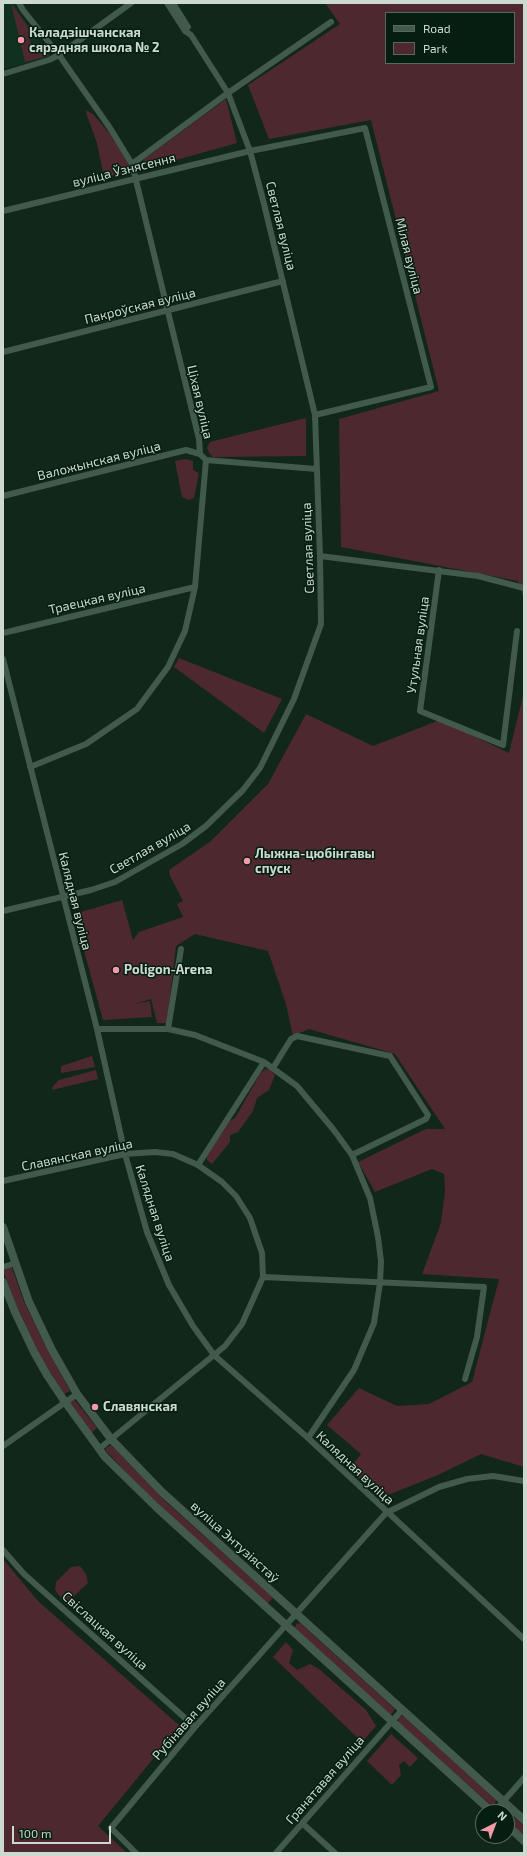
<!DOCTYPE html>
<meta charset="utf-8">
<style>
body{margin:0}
#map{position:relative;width:527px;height:1856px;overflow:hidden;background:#10271a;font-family:"Exo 2",sans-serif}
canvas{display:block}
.frame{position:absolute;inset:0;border:4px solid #cbd9d0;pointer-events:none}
.legend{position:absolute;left:385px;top:12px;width:130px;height:52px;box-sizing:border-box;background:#061e11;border:1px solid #55695d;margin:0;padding:5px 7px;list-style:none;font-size:12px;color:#cbd9d0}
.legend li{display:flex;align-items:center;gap:8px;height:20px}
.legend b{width:20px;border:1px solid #55695d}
.north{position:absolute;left:475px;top:1804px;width:40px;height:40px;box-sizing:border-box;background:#061e11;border:1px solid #55695d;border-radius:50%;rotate:42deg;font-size:11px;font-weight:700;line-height:16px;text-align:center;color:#cbd9d0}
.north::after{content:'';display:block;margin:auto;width:14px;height:18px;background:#f39aa9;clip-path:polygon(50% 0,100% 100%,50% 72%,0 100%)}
.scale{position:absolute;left:12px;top:1826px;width:99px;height:18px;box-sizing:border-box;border:2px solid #cbd9d0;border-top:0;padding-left:5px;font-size:12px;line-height:14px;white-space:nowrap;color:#cbd9d0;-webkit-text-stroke:3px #061e11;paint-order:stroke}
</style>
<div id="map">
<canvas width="527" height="1856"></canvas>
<div class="frame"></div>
<ul class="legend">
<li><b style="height:5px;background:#415a4b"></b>Road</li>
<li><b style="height:11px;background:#4d292f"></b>Park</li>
</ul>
<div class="north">N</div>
<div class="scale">100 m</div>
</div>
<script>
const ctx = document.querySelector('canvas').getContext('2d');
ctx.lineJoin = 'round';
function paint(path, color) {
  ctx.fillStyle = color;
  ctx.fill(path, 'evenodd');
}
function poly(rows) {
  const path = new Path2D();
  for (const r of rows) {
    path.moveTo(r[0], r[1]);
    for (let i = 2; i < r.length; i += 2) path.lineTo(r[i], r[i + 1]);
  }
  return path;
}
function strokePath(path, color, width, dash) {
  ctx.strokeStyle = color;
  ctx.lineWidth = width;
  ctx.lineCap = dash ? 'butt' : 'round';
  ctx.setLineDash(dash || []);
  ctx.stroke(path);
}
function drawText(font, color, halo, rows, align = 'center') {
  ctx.font = font + ' "Exo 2",sans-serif';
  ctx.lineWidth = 3;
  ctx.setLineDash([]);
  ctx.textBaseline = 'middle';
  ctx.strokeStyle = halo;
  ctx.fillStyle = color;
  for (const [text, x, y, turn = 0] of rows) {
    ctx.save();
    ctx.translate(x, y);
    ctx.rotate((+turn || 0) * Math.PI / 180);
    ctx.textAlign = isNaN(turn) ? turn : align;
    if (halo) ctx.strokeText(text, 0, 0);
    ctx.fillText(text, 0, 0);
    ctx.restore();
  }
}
const built = poly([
 [3,3,15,3,20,14,51,57,3,69]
]);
const green = poly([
 [11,3,33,34,29,40,36,50,43,48,49,56,25,62],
 [325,3,524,3,524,599,518,581,341,547,339,419,439,391,371,120,269,139,248,85,340,24],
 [386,13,514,13,514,63,386,63],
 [226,99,237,143,148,168,143,160],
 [85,110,93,114,110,134,128,162,131,172,104,177,97,143],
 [306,418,306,456,213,457,209,453,207,447,210,442],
 [186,459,193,461,193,470,199,473,194,498,189,500,182,497,175,461],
 [179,658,282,699,264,733,174,667],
 [524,692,524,1467,481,1454,438,1475,383,1497,348,1470,361,1454,327,1425,359,1388,397,1406,429,1404,472,1382,499,1279,422,1274,441,1223,445,1191,444,1174,432,1169,375,1192,358,1162,426,1129,445,1129,395,1054,309,1029,293,1036,286,1004,268,951,195,934,176,946,167,1023,157,1023,151,999,134,1004,150,1001,152,1017,103,1020,74,914,122,900,133,940,139,932,183,917,177,904,183,901,170,876,169,870,211,841,268,784,306,714,373,746,440,720,509,753],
 [92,1056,95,1067,61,1073,61,1066],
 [265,1069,270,1070,275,1075,269,1090,257,1098,253,1111,238,1132,230,1135,230,1142,212,1164,207,1160,207,1155,230,1121,235,1118,260,1074],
 [96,1070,98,1079,52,1090,53,1086,59,1080],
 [10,1267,12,1268,24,1302,48,1351,70,1391,64,1394,40,1356,17,1306,3,1271],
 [74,1399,97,1428,91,1433,70,1402],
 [111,1445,165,1501,273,1598,267,1604,161,1507,123,1469,106,1451,106,1448],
 [3,1559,38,1601,180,1726,98,1826,127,1853,3,1853],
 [80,1566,86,1574,88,1583,66,1604,55,1590,56,1582,71,1567],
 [300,1623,395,1709,393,1712,390,1715,295,1628,296,1624],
 [286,1642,293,1650,289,1663,297,1670,310,1664,319,1669,366,1710,376,1726,362,1742,273,1657],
 [403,1716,496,1800,495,1804,491,1805,398,1722,399,1717],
 [391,1734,418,1758,410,1767,404,1761,399,1765,401,1775,392,1785,367,1761],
 [504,1808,524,1826,524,1836,507,1821,507,1812,500,1812,501,1810]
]);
const minor = poly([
 [19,3,23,10,59,55,110,128,132,164,199,439,200,454,206,460,195,587,185,631,168,667,137,709,86,744,30,767],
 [173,3,188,27],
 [3,74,49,60,59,55,131,3],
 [132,164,228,93,331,22],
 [3,211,250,151,365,128,431,387,315,415],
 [3,352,283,281],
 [206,460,316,469],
 [3,496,186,450,200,454],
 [320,556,478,576,524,588],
 [439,570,420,711,503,745,517,631],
 [3,633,195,587],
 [3,659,97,1029,125,1154,147,1232,169,1285,193,1326,214,1355,308,1438,524,1639],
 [3,911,91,890,115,882,182,844,206,826,243,790,260,768,294,699,321,624,320,556,315,415,263,200,250,151,228,93,191,35,185,31,167,3],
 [97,1029,168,1029,195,1035,264,1062,297,1086,333,1129,352,1155,370,1198,378,1237,381,1261,380,1283,374,1323,354,1370,308,1438],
 [168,1029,181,949],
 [273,1068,291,1039,297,1036,390,1056,428,1115,426,1119,352,1155],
 [198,1165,264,1062],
 [3,1181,125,1154,155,1152,173,1154,198,1165,222,1182,236,1196,250,1218,262,1253,263,1277,242,1324,225,1346,99,1449],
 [3,1267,16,1263],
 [263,1277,484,1287,477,1337,465,1379],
 [3,1446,77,1394],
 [3,1550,24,1574,195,1727],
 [494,1812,524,1778],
 [302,1823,335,1853],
 [136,1853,111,1828,195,1727,386,1513,439,1487,467,1479,493,1476,524,1481],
 [276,1853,402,1710]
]);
const tertiary = poly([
 [3,1227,29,1302,52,1350,77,1394,111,1439,162,1492,524,1820],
 [3,1282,15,1312,34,1352,47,1375,65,1402,105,1457,156,1507,492,1812],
 [507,1825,524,1841]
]);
const markers = [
 [21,40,4,"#f39aa9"],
 [247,861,4,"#f39aa9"],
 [116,970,4,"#f39aa9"],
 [95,1407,4,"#f39aa9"]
];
const poiNames = [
 ["Каладзішчанская",29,33],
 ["сярэдняя школа № 2",29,48],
 ["Лыжна-цюбінгавы",255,854],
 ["спуск",255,869],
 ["Poligon-Arena",124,970],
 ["Славянская",103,1407]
];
const streetNames = [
 ["вуліца Ўзнясення",124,170,-14],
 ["Светлая вуліца",281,226,76],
 ["Мілая вуліца",409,256,76],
 ["Пакроўская вуліца",140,306,-14],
 ["Ціхая вуліца",200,402,77],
 ["Валожынская вуліца",99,461,-14],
 ["Светлая вуліца",308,548,-92],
 ["Траецкая вуліца",97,599,-13],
 ["Утульная вуліца",418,645,-82],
 ["Светлая вуліца",150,848,-30],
 ["Калядная вуліца",75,901,76],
 ["Славянская вуліца",77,1155,-12],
 ["Калядная вуліца",155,1213,72],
 ["Калядная вуліца",355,1468,43],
 ["вуліца Энтузіястаў",235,1542,42],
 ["Свіслацкая вуліца",105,1631,42],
 ["Рубінавая вуліца",189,1719,-49],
 ["Гранатавая вуліца",325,1780,-49]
];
paint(built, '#113120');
paint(green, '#4d292f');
strokePath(minor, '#415a4b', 6);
strokePath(tertiary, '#415a4b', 8);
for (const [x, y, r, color] of markers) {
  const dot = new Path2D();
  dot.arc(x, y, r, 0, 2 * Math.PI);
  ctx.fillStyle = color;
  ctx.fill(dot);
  strokePath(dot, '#061e11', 1.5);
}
drawText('bold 13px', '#cbd9d0', '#061e11', poiNames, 'left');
drawText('13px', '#cbd9d0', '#061e11', streetNames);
</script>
